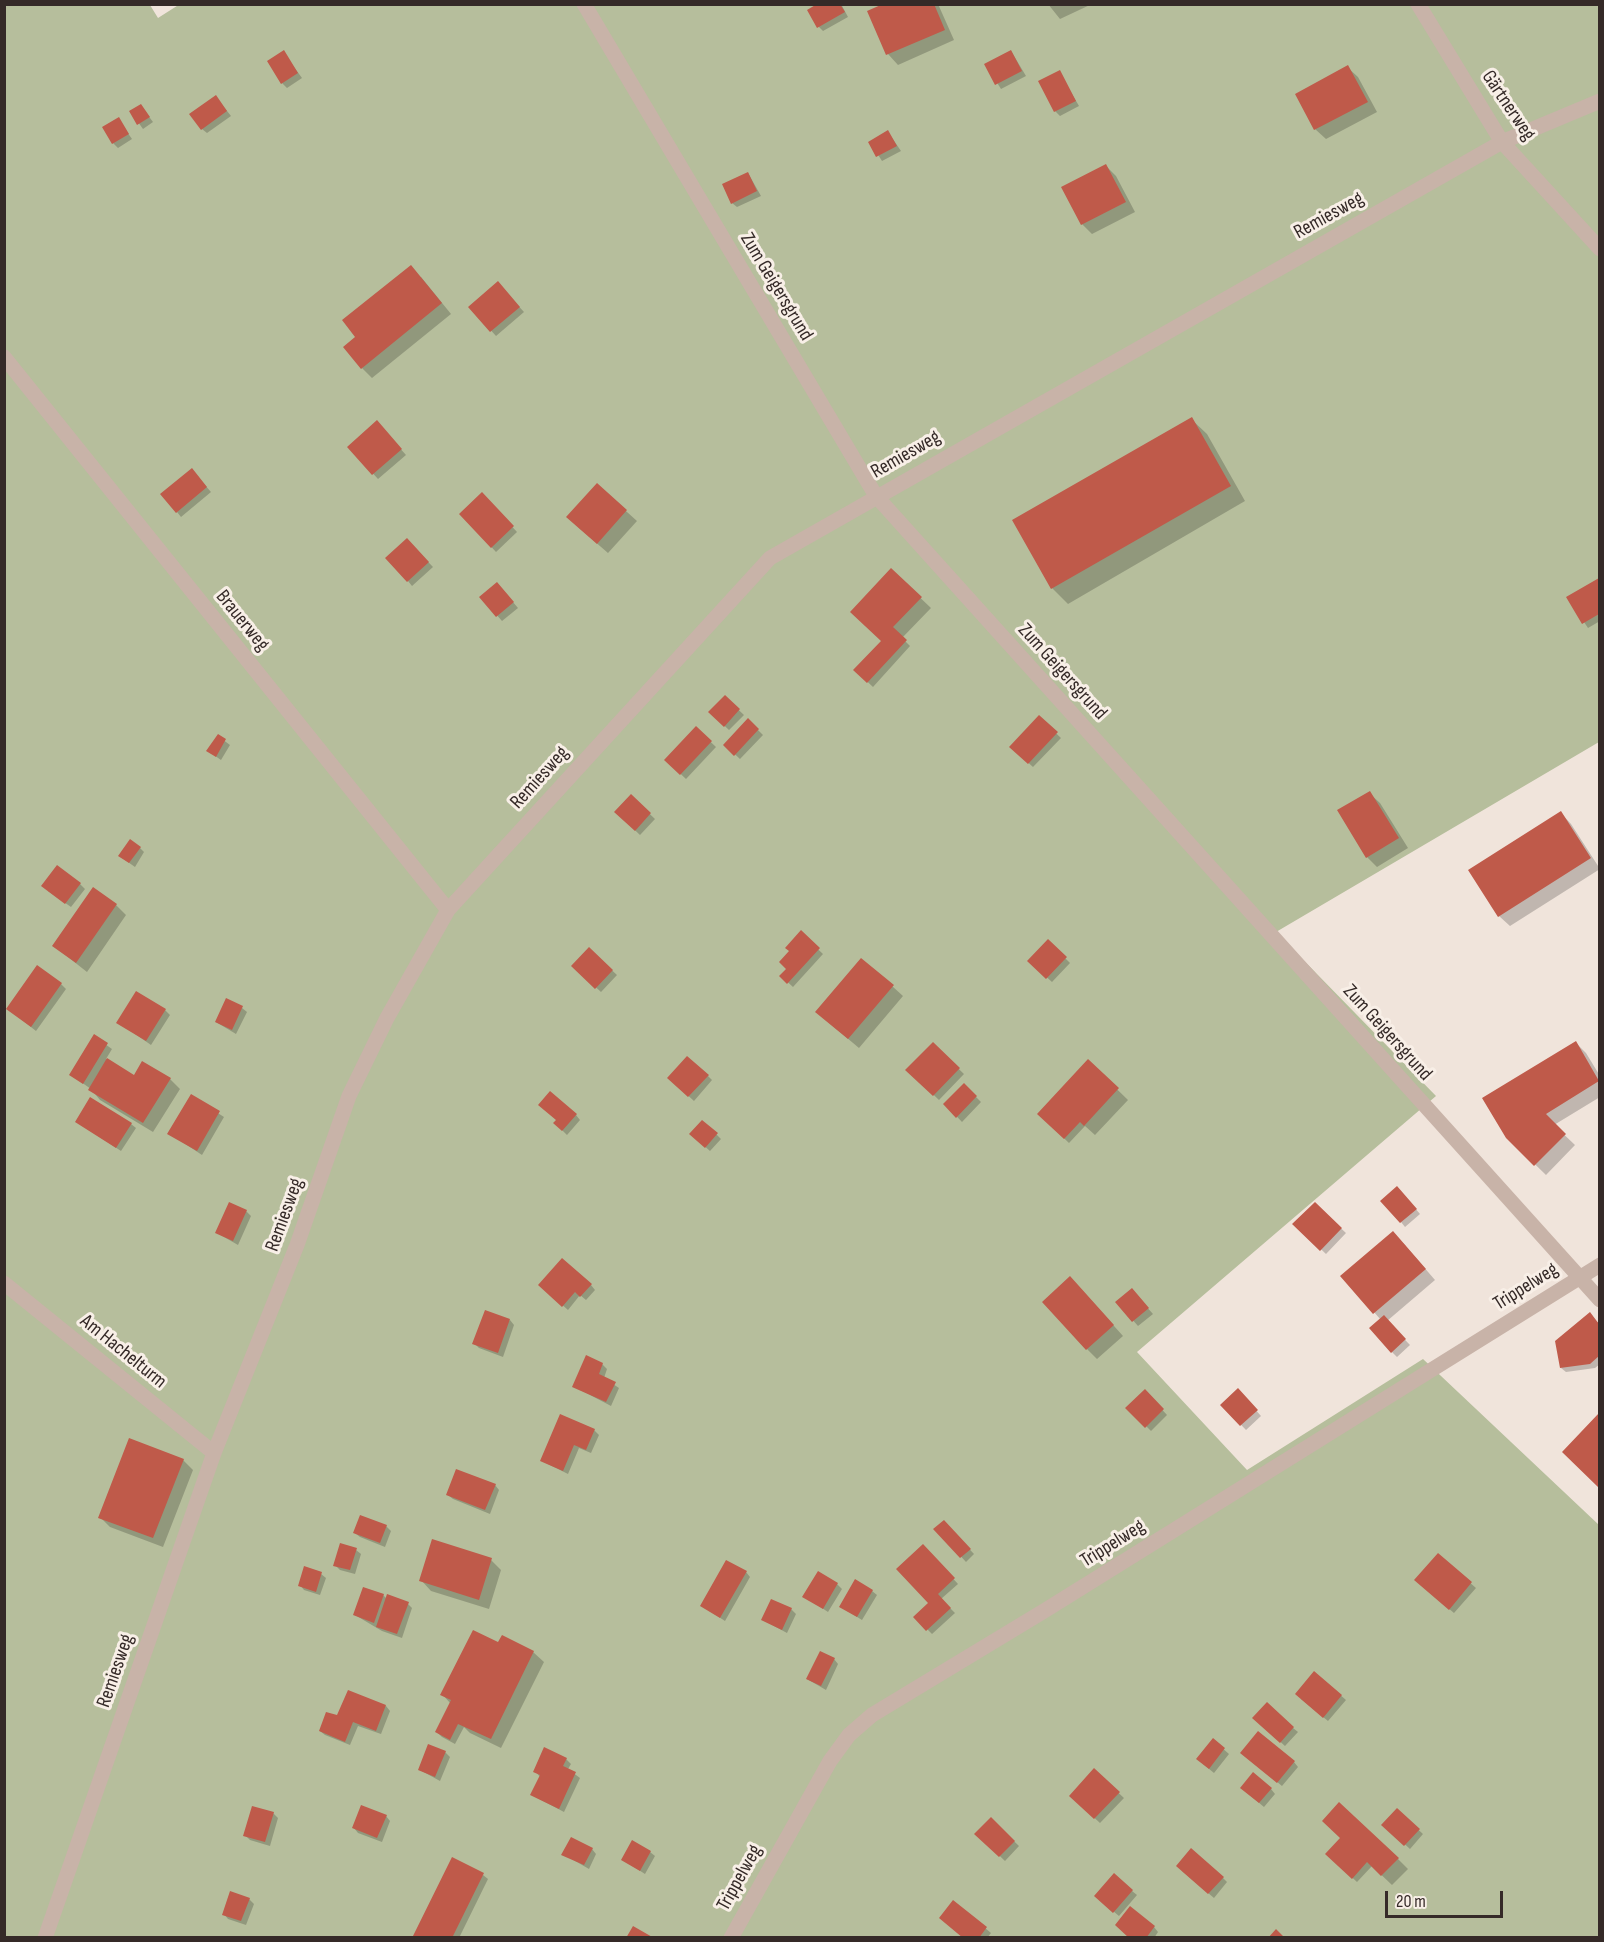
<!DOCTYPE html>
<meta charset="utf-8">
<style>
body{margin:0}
#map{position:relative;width:1604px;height:1942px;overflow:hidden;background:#f0e4db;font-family:"Sofia Sans Condensed",sans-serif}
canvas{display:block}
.frame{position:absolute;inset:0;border:6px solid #352a28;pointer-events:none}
.scale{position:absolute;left:1385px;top:1891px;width:118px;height:27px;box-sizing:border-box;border:3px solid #352a28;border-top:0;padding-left:8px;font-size:18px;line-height:21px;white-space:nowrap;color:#352a28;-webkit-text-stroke:4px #f8efe7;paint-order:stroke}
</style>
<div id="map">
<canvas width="1604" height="1942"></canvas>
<div class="frame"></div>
<div class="scale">20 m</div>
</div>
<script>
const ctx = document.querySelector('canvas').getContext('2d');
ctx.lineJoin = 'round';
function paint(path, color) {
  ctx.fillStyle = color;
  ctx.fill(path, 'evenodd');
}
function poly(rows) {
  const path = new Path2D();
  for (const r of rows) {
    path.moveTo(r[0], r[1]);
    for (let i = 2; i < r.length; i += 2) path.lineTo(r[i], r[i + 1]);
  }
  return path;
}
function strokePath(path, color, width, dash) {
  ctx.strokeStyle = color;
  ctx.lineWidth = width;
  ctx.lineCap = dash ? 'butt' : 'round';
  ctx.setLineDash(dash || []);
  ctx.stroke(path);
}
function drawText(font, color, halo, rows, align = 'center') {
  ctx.font = font + ' "Sofia Sans Condensed",sans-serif';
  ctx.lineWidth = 6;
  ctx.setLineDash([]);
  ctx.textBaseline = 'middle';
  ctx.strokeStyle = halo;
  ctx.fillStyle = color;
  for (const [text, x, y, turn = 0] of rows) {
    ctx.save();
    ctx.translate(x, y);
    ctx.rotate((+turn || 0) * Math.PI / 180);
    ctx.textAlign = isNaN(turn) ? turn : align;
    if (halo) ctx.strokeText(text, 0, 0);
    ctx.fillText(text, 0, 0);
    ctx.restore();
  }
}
const green = poly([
 [180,4,1599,5,1599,742,1276,932,1436,1096,1137,1352,1247,1470,1423,1359,1599,1525,1599,1937,5,1938,5,5,150,5,158,18]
]);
const shadow = poly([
 [820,4,841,4,848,17,823,31,819,27],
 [887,4,938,4,954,40,898,65,888,54,869,12],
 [1048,4,1092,4,1060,19],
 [1011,51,1026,76,1001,89,986,65],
 [283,52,302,78,287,88,282,83],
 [1347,67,1358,77,1377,112,1326,139,1315,129],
 [1059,72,1079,106,1060,116,1055,111],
 [216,97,231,116,207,133,202,129],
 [141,106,153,122,143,129,131,112],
 [118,119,132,139,118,148,113,143],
 [888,132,901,151,882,161,870,142],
 [1106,166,1116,176,1135,212,1092,234,1082,224],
 [748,173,761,196,737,207,732,203],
 [421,277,451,314,372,378,362,368],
 [502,288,524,312,496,336,470,307],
 [1191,419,1207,434,1245,501,1068,604,1052,588,1014,521],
 [381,427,406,455,378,479,349,447],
 [196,475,211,492,181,517,177,512],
 [597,485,637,521,608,553,578,527],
 [482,494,517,532,496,552,461,514],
 [407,540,433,567,412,586,408,581],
 [891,570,931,608,902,638,910,646,873,687,855,670,883,641],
 [1600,580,1600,621,1588,628,1568,598],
 [501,588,518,608,502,621,481,597],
 [725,697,744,715,729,730,710,712],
 [1039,717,1061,738,1033,767,1011,747],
 [748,720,763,735,740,759,725,745],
 [696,728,716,747,686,779,666,760],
 [218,736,230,745,221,760,208,751],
 [1369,793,1380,803,1408,848,1377,867,1367,857],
 [631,796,655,819,640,835,616,812],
 [1561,813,1571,824,1600,869,1510,926,1499,916],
 [140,848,144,852,135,867,125,860],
 [80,884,85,889,71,907,48,891],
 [116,905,126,915,87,972,54,946],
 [801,933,823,954,793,987,781,976,788,969,791,951],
 [1048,941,1070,963,1052,982,1029,961],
 [589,949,617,975,601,992,573,966],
 [61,984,66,989,36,1031,8,1009],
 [892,986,903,996,859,1048,828,1022],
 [242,1008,247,1012,236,1034,216,1022],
 [165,1010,170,1015,151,1045,118,1022],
 [95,1037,112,1049,106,1059,134,1077,170,1079,180,1089,153,1132,100,1100,91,1089,71,1075],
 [1576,1043,1586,1053,1600,1076,1600,1097,1554,1125,1575,1145,1546,1175,1507,1137],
 [933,1044,964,1074,939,1100,908,1070],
 [1088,1061,1128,1100,1095,1135,1085,1126,1069,1143,1039,1114],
 [708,1076,712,1080,694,1101,669,1078],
 [964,1085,981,1102,962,1122,945,1104],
 [191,1096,224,1117,202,1155,169,1133],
 [576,1115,580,1120,567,1135,555,1123],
 [77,1122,131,1124,136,1128,121,1151],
 [691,1134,716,1134,721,1139,710,1151],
 [1402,1193,1420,1214,1405,1227,1401,1222],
 [1315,1204,1346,1233,1326,1254,1295,1224],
 [246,1211,251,1216,238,1245,217,1233],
 [1403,1243,1435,1280,1387,1321,1410,1345,1397,1357,1392,1352,1381,1320,1342,1276],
 [540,1285,591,1285,595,1290,586,1300,580,1295,568,1310],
 [1080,1288,1123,1336,1097,1359,1087,1349],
 [1136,1295,1153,1314,1138,1326,1117,1302],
 [1590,1314,1600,1325,1600,1364,1595,1368,1566,1372,1561,1368],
 [510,1320,514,1325,503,1357,479,1348,474,1343],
 [602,1364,607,1369,604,1378,619,1388,611,1406,573,1386],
 [1238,1390,1261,1416,1246,1430,1222,1405],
 [1145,1391,1167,1415,1151,1431,1128,1408],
 [1599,1416,1600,1416,1600,1486,1564,1452],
 [594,1430,599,1435,591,1453,579,1448,568,1474,542,1461],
 [183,1460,193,1470,163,1547,110,1527,100,1517],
 [495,1485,499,1490,490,1514,453,1499,448,1495],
 [944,1522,974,1554,966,1562,936,1529],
 [386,1526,391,1531,385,1547,360,1537,355,1533],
 [923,1546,958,1584,941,1599,955,1613,932,1634,915,1617,930,1603],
 [356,1550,361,1554,355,1574,340,1570,335,1565],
 [1438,1555,1476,1588,1454,1613,1421,1585],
 [491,1560,501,1570,489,1609,431,1591,421,1580],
 [746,1572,750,1577,725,1621,702,1606],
 [321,1574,326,1578,320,1595,304,1590,300,1585],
 [837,1584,842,1589,828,1612,804,1596],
 [872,1591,877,1595,862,1620,841,1607],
 [383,1595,387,1599,408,1604,412,1608,402,1638,382,1631,355,1615],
 [791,1609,796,1614,787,1633,763,1620],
 [499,1644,533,1652,544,1662,501,1748,470,1733,464,1727,455,1744,442,1737,437,1732,451,1704,442,1694],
 [834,1659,838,1664,826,1690,807,1679],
 [1315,1673,1346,1700,1328,1721,1301,1699],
 [386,1706,390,1711,381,1734,358,1726,350,1745,325,1735,320,1731,338,1717],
 [1254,1718,1293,1728,1298,1732,1285,1746],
 [1213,1740,1229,1754,1214,1773,1203,1764],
 [445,1752,450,1757,440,1781,420,1770],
 [1247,1757,1294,1762,1298,1767,1282,1786],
 [566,1759,571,1764,568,1769,580,1778,564,1812,532,1795,540,1777,535,1771],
 [1094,1770,1124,1798,1100,1823,1071,1796],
 [1271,1789,1275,1794,1264,1807,1246,1792],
 [1397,1810,1423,1834,1410,1849,1384,1825],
 [273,1813,278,1818,270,1846,250,1840,245,1835],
 [386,1816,390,1821,382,1842,358,1833,354,1828],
 [991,1819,1019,1846,1005,1861,977,1834],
 [592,1849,596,1854,589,1869,563,1854],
 [650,1852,655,1856,645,1874,623,1860],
 [1327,1854,1398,1859,1408,1869,1392,1885,1372,1866,1357,1882],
 [1182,1871,1223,1878,1227,1882,1214,1898],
 [483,1875,488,1879,459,1938,415,1938],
 [1132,1891,1137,1895,1119,1916,1101,1901],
 [249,1899,254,1904,246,1925,228,1919,224,1914],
 [954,1902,991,1933,987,1938,964,1938],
 [1154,1927,1158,1932,1154,1938,1130,1938]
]);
const building = poly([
 [817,4,840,4,845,12,817,28,807,10],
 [883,4,934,4,945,30,886,55,867,11],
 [284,50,298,73,281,84,267,61],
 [1011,50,1022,71,995,85,984,64],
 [1348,65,1368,102,1314,130,1295,94],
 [1060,70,1076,101,1054,112,1038,81],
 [216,95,227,111,201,130,189,114],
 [141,104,150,117,137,125,129,111],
 [119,117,129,134,112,144,102,127],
 [888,130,897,146,876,157,868,142],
 [1106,164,1126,202,1081,225,1061,187],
 [748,172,757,191,731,204,722,184],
 [411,265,442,303,361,369,343,347,355,337,342,320],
 [498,281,520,307,490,332,468,307],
 [1192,417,1231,486,1051,589,1012,520],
 [377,420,402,449,372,475,347,447],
 [192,468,207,487,176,513,160,494],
 [597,483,627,510,597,544,566,517],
 [482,492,514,526,491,548,459,514],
 [407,538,429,562,407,582,385,558],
 [891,568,922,597,893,627,907,640,867,683,853,670,881,641,850,612],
 [1599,578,1599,614,1582,624,1566,597],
 [497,582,514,602,496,617,479,597],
 [725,695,740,709,724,727,708,712],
 [1039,715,1058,732,1028,764,1009,747],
 [748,718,759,729,734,756,723,745],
 [696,726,712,741,680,775,664,760],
 [218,734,226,739,216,757,206,751],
 [1370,791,1399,838,1366,858,1337,810],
 [631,794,651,813,635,831,614,812],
 [1561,811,1591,858,1498,917,1468,870],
 [130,839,141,847,129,863,118,856],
 [57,865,81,883,65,904,41,886],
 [93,887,117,904,76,963,52,946],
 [801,930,820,948,787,984,779,976,786,969,779,962,789,951,785,948],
 [1048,939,1067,957,1046,979,1027,961],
 [589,947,613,970,595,989,571,966],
 [861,958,894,985,848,1039,815,1012],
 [37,965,62,983,31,1027,6,1009],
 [136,991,166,1009,146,1041,116,1023],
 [226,998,243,1006,232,1030,215,1022],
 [94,1034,108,1043,83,1084,69,1075],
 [1576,1041,1599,1081,1546,1114,1566,1134,1534,1166,1506,1138,1482,1098],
 [933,1042,960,1068,933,1096,905,1070],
 [687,1056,709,1075,688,1097,667,1078],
 [107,1058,134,1075,142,1061,171,1078,143,1123,88,1090],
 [1088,1059,1119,1088,1084,1126,1080,1122,1064,1139,1037,1114],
 [964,1083,977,1096,956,1118,943,1104],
 [550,1091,577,1114,562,1131,553,1123,556,1120,538,1105],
 [191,1094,220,1111,197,1151,167,1134],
 [90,1097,132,1123,116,1148,75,1122],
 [702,1120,718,1133,705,1148,689,1134],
 [1397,1186,1417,1209,1400,1223,1380,1201],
 [229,1202,247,1210,233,1241,215,1233],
 [1315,1202,1342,1228,1320,1251,1292,1224],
 [1393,1231,1426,1269,1373,1314,1340,1276],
 [562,1258,592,1284,580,1297,575,1292,562,1307,538,1285],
 [1070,1276,1114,1325,1086,1350,1042,1302],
 [1132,1288,1149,1308,1132,1322,1115,1302],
 [485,1310,510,1319,498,1353,472,1344],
 [1590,1312,1599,1324,1599,1356,1590,1364,1560,1368,1555,1341],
 [1384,1315,1406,1339,1391,1353,1369,1328],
 [586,1355,603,1363,599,1374,616,1382,606,1402,572,1387],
 [1238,1388,1258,1410,1240,1426,1220,1405],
 [1145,1389,1164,1409,1145,1428,1125,1408],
 [1599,1413,1599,1488,1562,1452],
 [560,1414,595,1429,586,1450,574,1445,563,1471,540,1461],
 [129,1438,184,1459,153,1538,98,1518],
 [456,1469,496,1484,485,1510,446,1495],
 [360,1515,387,1525,380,1543,353,1533],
 [944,1520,971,1549,960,1558,933,1529],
 [432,1539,492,1558,479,1600,419,1581],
 [340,1543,357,1548,350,1570,333,1566],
 [923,1544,955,1578,938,1594,951,1608,926,1631,913,1617,928,1603,896,1569],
 [1438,1553,1472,1582,1449,1610,1414,1580],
 [726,1560,747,1571,720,1618,700,1606],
 [304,1566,322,1572,316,1592,298,1586],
 [818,1571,838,1583,823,1609,802,1597],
 [855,1579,873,1590,857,1617,839,1607],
 [363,1587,384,1594,374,1623,353,1615],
 [387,1594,409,1602,397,1634,376,1627],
 [771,1599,792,1608,782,1630,761,1620],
 [473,1630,498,1642,502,1635,534,1651,491,1739,458,1724,450,1740,435,1732,451,1700,440,1695],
 [820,1651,835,1658,821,1686,806,1679],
 [1314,1671,1342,1695,1323,1718,1295,1694],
 [348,1690,386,1705,376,1731,353,1722,345,1742,319,1731,326,1712,337,1715],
 [1267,1702,1294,1727,1280,1743,1252,1718],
 [1258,1731,1295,1761,1277,1783,1240,1753],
 [1213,1738,1225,1748,1209,1769,1196,1759],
 [428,1744,446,1751,435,1777,418,1770],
 [544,1747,567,1758,563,1766,576,1772,559,1809,530,1795,540,1775,533,1772],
 [1094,1768,1120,1792,1094,1819,1069,1796],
 [1253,1772,1272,1788,1259,1803,1240,1788],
 [1339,1802,1399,1858,1381,1876,1367,1862,1352,1879,1325,1854,1340,1838,1322,1821],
 [361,1805,387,1815,377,1838,352,1828],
 [252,1806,274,1812,265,1842,243,1836],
 [1397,1808,1420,1829,1404,1846,1381,1825],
 [991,1817,1015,1841,999,1857,974,1834],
 [571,1837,593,1848,584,1865,561,1855],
 [632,1840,651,1851,640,1871,621,1860],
 [1191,1848,1224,1877,1208,1894,1176,1866],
 [452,1857,484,1873,452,1938,412,1938],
 [1114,1873,1133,1890,1113,1913,1094,1896],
 [230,1891,250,1898,241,1921,222,1915],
 [953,1900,987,1927,979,1938,963,1938,939,1918],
 [1130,1906,1155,1926,1146,1938,1129,1938,1115,1925],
 [633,1926,654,1938,626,1938],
 [1276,1929,1285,1938,1268,1938]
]);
const minor = poly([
 [584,4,876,496,1600,1300],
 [1418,4,1502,142,1600,249],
 [4,357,448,910],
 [4,1283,214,1453],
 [45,1938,214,1453,297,1245,349,1096,387,1018,448,910,770,558,1502,142,1600,101],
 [731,1938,830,1761,849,1735,872,1715,1044,1611,1600,1265]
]);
const streetNames = [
 ["Gärtnerweg",1508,106,56],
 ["Remiesweg",1329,216,-29],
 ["Zum Geigersgrund",776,287,59],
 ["Remiesweg",906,455,-30],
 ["Brauerweg",242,621,51],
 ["Zum Geigersgrund",1062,672,48],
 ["Remiesweg",540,778,-48],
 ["Zum Geigersgrund",1387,1033,48],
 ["Remiesweg",285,1215,-70],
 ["Trippelweg",1526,1287,-32],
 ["Am Hachelturm",123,1352,39],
 ["Trippelweg",1113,1544,-32],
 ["Remiesweg",116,1671,-71],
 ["Trippelweg",740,1878,-61]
];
paint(green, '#b6be9c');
paint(shadow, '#0003');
paint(building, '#bf5a4a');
strokePath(minor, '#c8b3a8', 15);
drawText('20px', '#352a28', '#f8efe7', streetNames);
</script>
